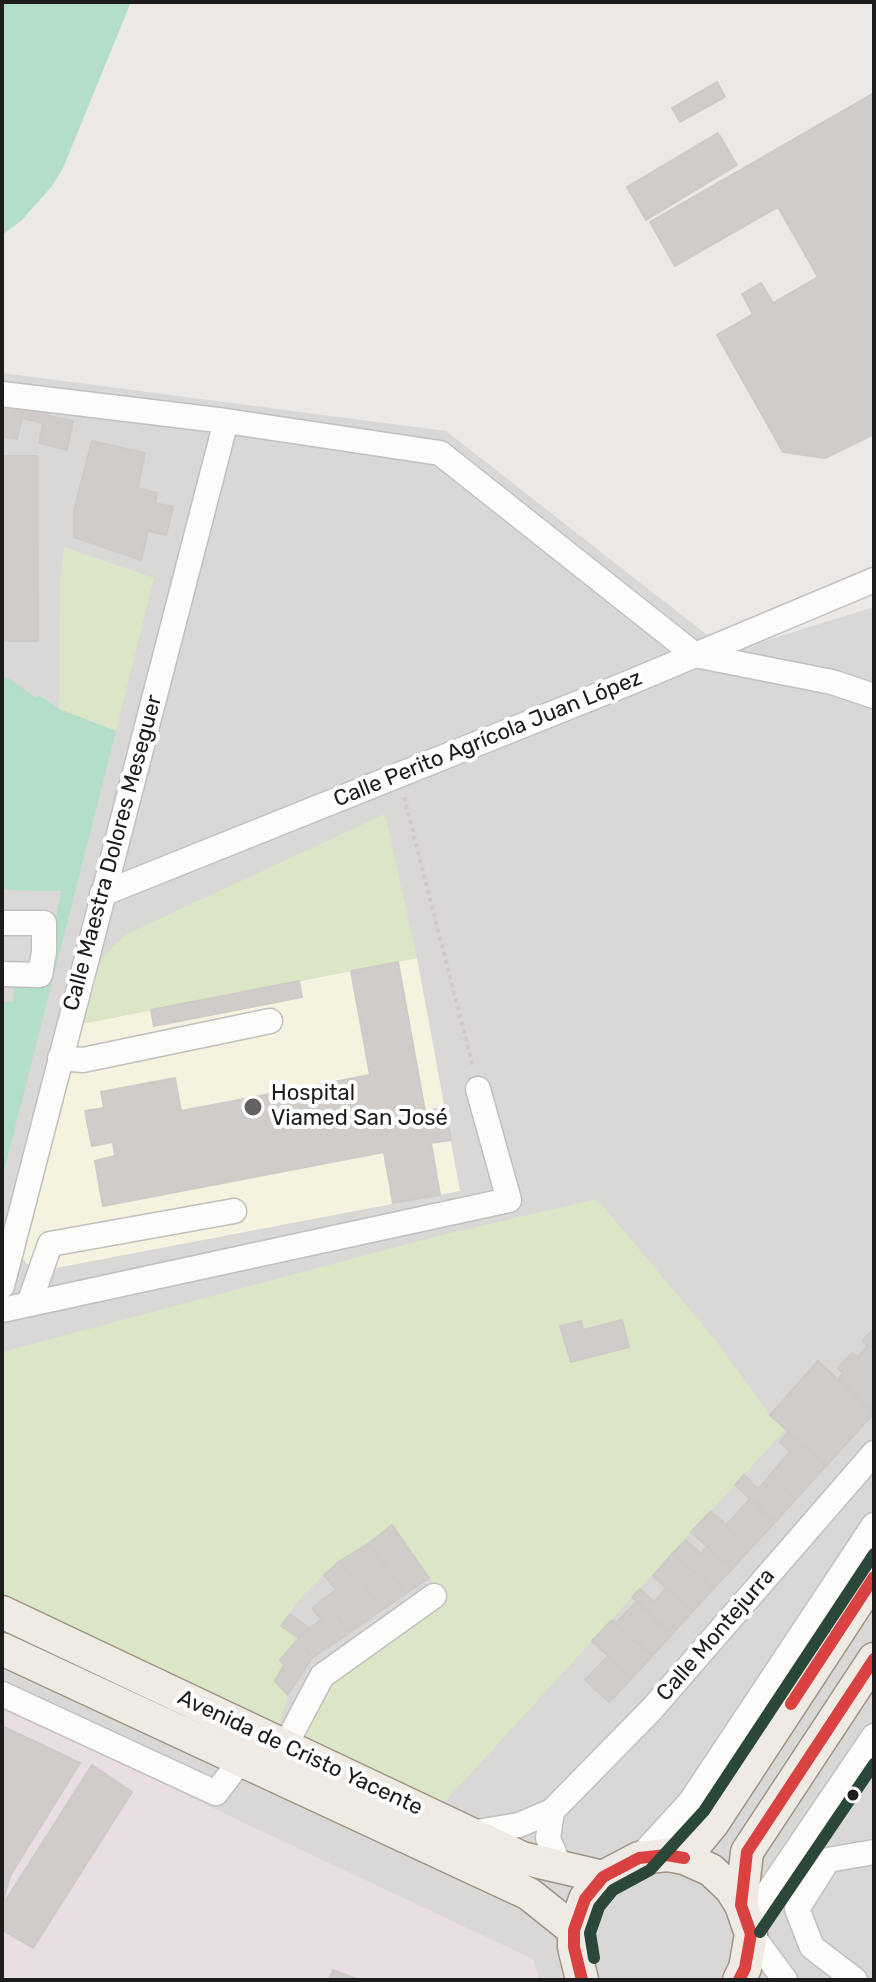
<!DOCTYPE html>
<meta charset="utf-8">
<style>
body{margin:0}
#map{position:relative;width:876px;height:1982px;overflow:hidden;background:#ebe8e5;font-family:Rubik,sans-serif}
canvas{display:block}
.frame{position:absolute;inset:0;border:4px solid #1c1c1c;pointer-events:none}
</style>
<div id="map">
<canvas width="876" height="1982"></canvas>
<div class="frame"></div>
</div>
<script>
const ctx = document.querySelector('canvas').getContext('2d');
ctx.lineJoin = 'round';
function paint(path, color) {
  ctx.fillStyle = color;
  ctx.fill(path, 'evenodd');
}
function poly(rows) {
  const path = new Path2D();
  for (const r of rows) {
    path.moveTo(r[0], r[1]);
    for (let i = 2; i < r.length; i += 2) path.lineTo(r[i], r[i + 1]);
  }
  return path;
}
function strokePath(path, color, width, dash) {
  ctx.strokeStyle = color;
  ctx.lineWidth = width;
  ctx.lineCap = dash ? 'butt' : 'round';
  ctx.setLineDash(dash || []);
  ctx.stroke(path);
}
function drawText(font, color, halo, rows, align = 'center') {
  ctx.font = font + ' Rubik,sans-serif';
  ctx.lineWidth = 8;
  ctx.setLineDash([]);
  ctx.textBaseline = 'middle';
  ctx.strokeStyle = halo;
  ctx.fillStyle = color;
  for (const [text, x, y, turn = 0] of rows) {
    ctx.save();
    ctx.translate(x, y);
    ctx.rotate((+turn || 0) * Math.PI / 180);
    ctx.textAlign = isNaN(turn) ? turn : align;
    if (halo) ctx.strokeText(text, 0, 0);
    ctx.fillText(text, 0, 0);
    ctx.restore();
  }
}
const residential = poly([
 [2,373,446,431,729,652,874,607,874,1980,2,1980]
]);
const industrial = poly([
 [2,1705,242,1822,533,1959,540,1980,2,1980]
]);
const education = poly([
 [417,958,460,1191,35,1272,23,1259,81,1024]
]);
const grass = poly([
 [64,547,154,578,116,731,59,709,60,583],
 [385,814,417,958,81,1024,100,963,110,949,127,934],
 [597,1199,716,1341,770,1415,786,1429,439,1808,297,1743,322,1696,343,1667,446,1602,393,1525,324,1574,296,1603,282,1625,299,1638,280,1660,284,1665,275,1681,288,1695,282,1714,279,1733,2,1596,2,1352,434,1237]
]);
const pitch = poly([
 [2,2,131,2,63,168,52,186,22,220,2,235],
 [2,674,36,698,39,695,59,709,116,731,2,1179]
]);
const parking = poly([
 [2,890,61,891,45,983,14,985,13,1002,2,1002]
]);
const building = poly([
 [717,82,725,97,680,122,672,108,717,82],
 [874,93,874,434,825,458,783,452,717,335,753,314,742,294,761,283,773,303,818,277,778,207,675,266,650,222,874,93],
 [718,133,737,165,646,220,627,187,718,133],
 [21,397,50,403,48,416,73,421,67,450,39,443,43,423,22,418,17,439,2,436,2,407,19,410,21,397],
 [92,441,145,453,138,488,157,493,155,503,173,507,166,535,148,531,141,560,74,537,74,510,92,441],
 [2,456,37,456,38,641,2,641,2,456],
 [398,962,425,1111,445,1108,451,1140,431,1143,440,1195,393,1203,384,1152,103,1206,95,1161,115,1156,113,1142,92,1146,85,1111,104,1108,101,1092,175,1078,181,1111,370,1075,351,971,398,962],
 [299,981,302,997,154,1026,151,1010,299,981],
 [622,1320,629,1347,571,1362,560,1326,581,1321,583,1330,622,1320],
 [874,1329,874,1413,838,1379,843,1373,838,1368,852,1353,858,1357,867,1346,862,1341,874,1329],
 [818,1361,874,1413,826,1466,770,1415,818,1361],
 [788,1432,826,1466,795,1500,769,1476,790,1452,780,1442,788,1432],
 [744,1475,758,1489,770,1476,795,1500,775,1522,735,1485,744,1475],
 [750,1499,775,1522,751,1548,726,1525,750,1499],
 [711,1511,751,1548,732,1569,691,1532,711,1511],
 [392,1525,429,1578,405,1594,369,1543,392,1525],
 [686,1540,701,1554,707,1546,732,1569,713,1589,673,1553,686,1540],
 [369,1543,405,1594,382,1610,361,1579,356,1582,340,1561,369,1543],
 [673,1553,713,1589,692,1612,653,1576,673,1553],
 [340,1561,356,1582,361,1579,382,1610,349,1633,333,1609,321,1619,312,1608,336,1590,324,1575,340,1561],
 [667,1588,692,1612,672,1634,632,1597,640,1589,654,1602,667,1588],
 [636,1602,672,1634,652,1656,616,1623,636,1602],
 [333,1609,349,1633,312,1658,299,1638,333,1609],
 [290,1614,309,1628,299,1638,281,1626,290,1614],
 [612,1620,652,1656,632,1678,592,1641,612,1620],
 [299,1638,312,1658,288,1695,275,1681,284,1665,280,1660,299,1638],
 [608,1656,632,1678,609,1702,585,1680,608,1656],
 [2,1726,80,1763,10,1876,2,1906,2,1726],
 [92,1765,132,1792,33,1948,2,1930,2,1906,92,1765],
 [333,1970,359,1980,329,1980,333,1970]
]);
const path = poly([
 [404,797,473,1067]
]);
const minor = poly([
 [2,394,226,421,440,453,695,655,832,682,874,696],
 [102,894,631,682,874,580],
 [2,923,44,923,44,952,40,975,2,974],
 [60,1058,83,1060,270,1021],
 [2,1286,226,421],
 [29,1304,50,1244,234,1211],
 [2,1310,509,1200,478,1089],
 [2,1694,216,1793,241,1760],
 [285,1746,322,1676,434,1596],
 [552,1811,548,1838,560,1867],
 [471,1833,519,1825,552,1811,652,1709,874,1453],
 [639,1858,691,1801,874,1525],
 [747,1923,874,1736],
 [751,1934,785,1980],
 [855,1980,812,1947,797,1909,828,1860,874,1852]
]);
const major = poly([
 [2,1612,522,1858,603,1877],
 [2,1649,529,1894,574,1930],
 [684,1858,713,1823,874,1577],
 [741,1905,747,1852,874,1659],
 [582,1980,574,1947,574,1930,585,1899,603,1877,639,1858,667,1855,684,1858,711,1870,731,1889,741,1905,751,1934,745,1968,739,1980]
]);
const bus1 = poly([
 [791,1704,874,1577],
 [582,1980,574,1947,574,1930,585,1899,603,1877,639,1858,667,1855,684,1858],
 [739,1980,745,1968,751,1934,741,1905,747,1852,874,1659]
]);
const bus2 = poly([
 [760,1932,874,1764],
 [594,1958,590,1933,599,1907,613,1890,650,1870,704,1811,874,1554]
]);
const markers = [
 [253,1107,10,"#646362"],
 [853,1795,7,"#1c1c1c"]
];
const streetNames = [
 ["Calle Perito Agrícola Juan López",488,739,-22],
 ["Calle Maestra Dolores Meseguer",113,853,-75],
 ["Calle Montejurra",716,1635,-49],
 ["Avenida de Cristo Yacente",300,1753,25]
];
const poiNames = [
 ["Hospital",271,1094],
 ["Viamed San José",271,1119]
];
paint(residential, '#dad8d6');
paint(industrial, '#e8dee4');
paint(education, '#f5f2e0');
paint(grass, '#dae6c5');
paint(pitch, '#b3dfc8');
paint(parking, '#dbd9d8');
paint(building, '#d0ccca');
strokePath(building, '#cecac7', 2);
strokePath(minor, '#c2c0bf', 27);
strokePath(major, '#9f9383', 35);
strokePath(path, '#d4c7c6', 4, [4, 4]);
strokePath(minor, '#fcfcfb', 24);
strokePath(major, '#efeae4', 32);
strokePath(bus1, '#da4241', 12);
strokePath(bus2, '#2a4739', 12);
for (const [x, y, r, color] of markers) {
  const dot = new Path2D();
  dot.arc(x, y, r, 0, 2 * Math.PI);
  ctx.fillStyle = color;
  ctx.fill(dot);
  strokePath(dot, '#fff', 3);
}
drawText('22px', '#1c1c1c', '#fff', streetNames);
drawText('22px', '#1c1c1c', '#fff', poiNames, 'left');
</script>
